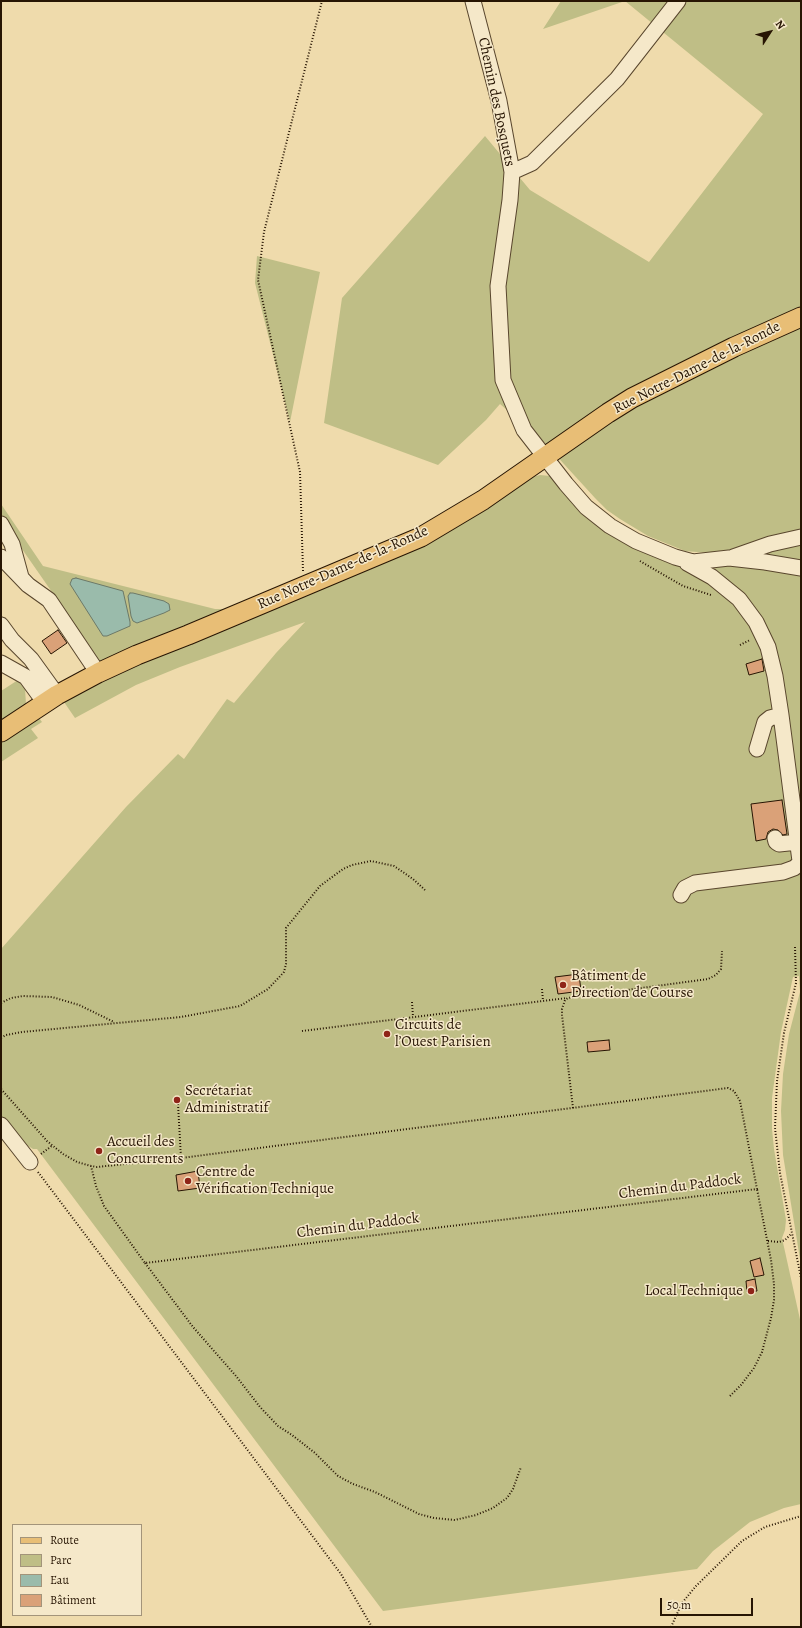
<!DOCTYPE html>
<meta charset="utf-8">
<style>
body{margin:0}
#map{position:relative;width:802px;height:1628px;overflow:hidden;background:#efdbac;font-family:Alegreya,serif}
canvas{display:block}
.frame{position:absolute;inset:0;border:2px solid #271503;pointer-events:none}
.legend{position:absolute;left:12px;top:1524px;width:130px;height:92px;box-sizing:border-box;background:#f5e8c9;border:1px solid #a3947a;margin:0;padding:5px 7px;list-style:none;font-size:12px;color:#271503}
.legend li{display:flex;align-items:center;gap:8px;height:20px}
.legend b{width:20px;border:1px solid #a3947a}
.north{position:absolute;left:750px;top:12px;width:40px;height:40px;-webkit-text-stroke:3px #f5e8c9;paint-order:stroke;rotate:54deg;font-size:11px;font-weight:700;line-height:16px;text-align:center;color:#271503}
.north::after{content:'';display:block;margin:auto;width:14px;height:18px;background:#271503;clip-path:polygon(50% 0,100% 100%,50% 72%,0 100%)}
.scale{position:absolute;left:660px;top:1598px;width:93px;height:18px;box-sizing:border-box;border:2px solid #271503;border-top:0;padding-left:5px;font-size:12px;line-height:14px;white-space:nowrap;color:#271503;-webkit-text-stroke:3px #f5e8c9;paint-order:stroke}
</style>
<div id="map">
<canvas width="802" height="1628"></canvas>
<div class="frame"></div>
<ul class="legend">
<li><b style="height:5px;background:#e8be76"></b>Route</li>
<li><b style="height:11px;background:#bfbe86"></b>Parc</li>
<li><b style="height:11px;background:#9abbab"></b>Eau</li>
<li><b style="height:11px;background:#daa178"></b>Bâtiment</li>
</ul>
<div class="north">N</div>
<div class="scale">50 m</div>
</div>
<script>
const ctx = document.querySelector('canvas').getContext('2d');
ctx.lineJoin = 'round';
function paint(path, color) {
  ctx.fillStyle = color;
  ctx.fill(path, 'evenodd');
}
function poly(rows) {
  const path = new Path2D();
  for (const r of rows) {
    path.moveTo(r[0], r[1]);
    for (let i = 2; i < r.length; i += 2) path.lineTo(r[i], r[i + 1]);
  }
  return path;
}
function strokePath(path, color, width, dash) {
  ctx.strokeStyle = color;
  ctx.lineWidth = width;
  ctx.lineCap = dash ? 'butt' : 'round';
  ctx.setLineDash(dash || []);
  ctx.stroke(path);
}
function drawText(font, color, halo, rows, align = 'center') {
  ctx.font = font + ' Alegreya,serif';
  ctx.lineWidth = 3;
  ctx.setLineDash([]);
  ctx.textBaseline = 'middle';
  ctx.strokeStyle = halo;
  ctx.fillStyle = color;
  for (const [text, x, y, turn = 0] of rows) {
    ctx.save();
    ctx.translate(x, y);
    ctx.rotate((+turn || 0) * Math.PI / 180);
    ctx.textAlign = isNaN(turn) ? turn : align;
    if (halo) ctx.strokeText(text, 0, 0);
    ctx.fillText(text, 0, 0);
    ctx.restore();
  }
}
const green = poly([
 [561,1,801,1,801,1265,783,1155,781,1111,783,1074,789,1034,800,992,799,976,793,977,781,1032,772,1098,772,1129,774,1149,786,1220,785,1230,782,1238,801,1324,801,1504,784,1508,750,1522,713,1551,697,1569,383,1611,37,1149,33,1149,22,1142,1,1118,1,949,126,807,178,754,184,759,227,699,234,703,276,653,305,622,180,667,136,685,75,718,64,702,98,681,528,478,540,475,550,476,555,479,589,514,715,570,715,567,727,564,724,550,709,553,685,551,648,536,620,519,607,510,595,498,542,440,500,404,486,420,438,465,324,423,342,298,485,136,530,190,649,262,763,114,625,1,543,29],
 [257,256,320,272,290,422,255,283],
 [1,504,43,566,215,609,227,609,103,662,100,661,22,549,1,514],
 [18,680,25,689,26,704,1,725,1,691],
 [39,718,42,722,31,729,38,738,1,762,1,742]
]);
const water = poly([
 [76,578,123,591,130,622,130,626,107,636,103,636,70,584,72,579,76,578],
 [130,593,133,593,164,601,169,604,170,610,164,613,137,623,133,621,131,616,128,596,130,593]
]);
const building = poly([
 [58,630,67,643,51,654,42,641,58,630],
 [762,659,764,671,749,675,746,664,762,659],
 [782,800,787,834,783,835,778,830,773,829,768,832,766,839,756,841,751,804,782,800],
 [579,974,581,991,558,994,555,977,579,974],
 [609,1040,610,1050,588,1052,587,1042,609,1040],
 [198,1171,200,1188,178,1191,176,1175,198,1171],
 [760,1258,764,1275,754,1277,750,1261,760,1258],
 [755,1279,757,1291,747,1292,746,1281,755,1279]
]);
const path = poly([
 [640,561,683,586,711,595],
 [303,571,300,472,258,280,264,232,322,1],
 [740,645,750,640],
 [795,947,796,983,784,1033,777,1081,775,1128,780,1173,801,1278],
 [542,989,543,1001],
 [412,1002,413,1017],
 [1,1003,11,998,23,996,52,997,79,1005,114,1022],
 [302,1031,567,998],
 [1,1038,6,1035,22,1032,181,1017,240,1006,268,989,284,972,286,964,286,928,320,886,343,869,352,865,371,861,394,866,413,879,425,890],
 [1,1089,47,1141,63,1154,77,1162,91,1166,97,1167,181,1158,728,1088,734,1091,740,1101,757,1189,145,1263,104,1206,96,1186,91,1166],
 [178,1104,181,1158],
 [573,1108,562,1015,562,1009,565,1000,568,998,708,979,716,975,721,969,722,951],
 [41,1154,53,1145],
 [38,1172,341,1574,372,1627],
 [768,1241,779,1242,785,1240,791,1234],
 [145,1263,193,1327,236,1376,260,1407,278,1426,292,1435,315,1453,338,1476,353,1484,375,1492,419,1514,434,1518,455,1520,476,1515,493,1508,507,1498,513,1489,521,1467],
 [730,1396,741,1385,754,1368,762,1352,771,1318,774,1300,774,1284,771,1260,757,1189],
 [671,1627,682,1603,696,1586,742,1541,765,1527,801,1516]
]);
const minor = poly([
 [473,1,499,101,512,172,510,200,498,286,503,380,524,430,566,484,586,507,610,526,636,541,675,557,693,562,729,558,765,562,801,568],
 [512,172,532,163,617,79,678,1],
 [1,524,12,544,21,577],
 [1,557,28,585,49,600,98,673],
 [733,557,770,544,801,537],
 [1,625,12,640,31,659,57,695],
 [1,663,26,677,45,703],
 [757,749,765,722,770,718,781,715],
 [775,838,776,842,779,844,798,842],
 [681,895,685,888,695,883,783,872,794,868,799,864,800,861,781,715,775,676,768,647,756,622,739,599,712,577,687,563],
 [1,1125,30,1162]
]);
const major = poly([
 [1,732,57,695,98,673,137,655,188,635,421,537,483,500,608,413,632,398,734,347,801,317]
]);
const markers = [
 [563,985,4,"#8f2418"],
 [387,1034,4,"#8f2418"],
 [177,1100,4,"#8f2418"],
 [99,1151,4,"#8f2418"],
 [188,1181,4,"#8f2418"],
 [751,1291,4,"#8f2418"]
];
const streetNames = [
 ["Chemin des Bosquets",496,102,78],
 ["Rue Notre-Dame-de-la-Ronde",697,368,-27],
 ["Rue Notre-Dame-de-la-Ronde",343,568,-24],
 ["Chemin du Paddock",680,1187,-7],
 ["Chemin du Paddock",358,1226,-7]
];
const poiNames = [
 ["Bâtiment de",571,976],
 ["Direction de Course",571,993],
 ["Circuits de",395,1025],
 ["l’Ouest Parisien",395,1042],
 ["Secrétariat",185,1091],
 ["Administratif",185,1108],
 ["Accueil des",107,1142],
 ["Concurrents",107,1159],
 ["Centre de",196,1172],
 ["Vérification Technique",196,1189],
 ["Local Technique",743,1291,"right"]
];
paint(green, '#bfbe86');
paint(water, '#9abbab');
strokePath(water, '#6c7968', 1);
paint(building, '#daa178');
strokePath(building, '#271503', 1);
strokePath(minor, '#59462d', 17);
strokePath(major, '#271503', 21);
strokePath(path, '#271503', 2, [1, 2]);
strokePath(minor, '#f5e8c9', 15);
strokePath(major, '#e8be76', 19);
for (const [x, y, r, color] of markers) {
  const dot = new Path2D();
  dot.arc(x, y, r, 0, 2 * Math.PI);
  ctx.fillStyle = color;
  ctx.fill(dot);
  strokePath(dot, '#f5e8c9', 1.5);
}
drawText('15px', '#271503', '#f5e8c9', streetNames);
drawText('15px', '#271503', '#f5e8c9', poiNames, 'left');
</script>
